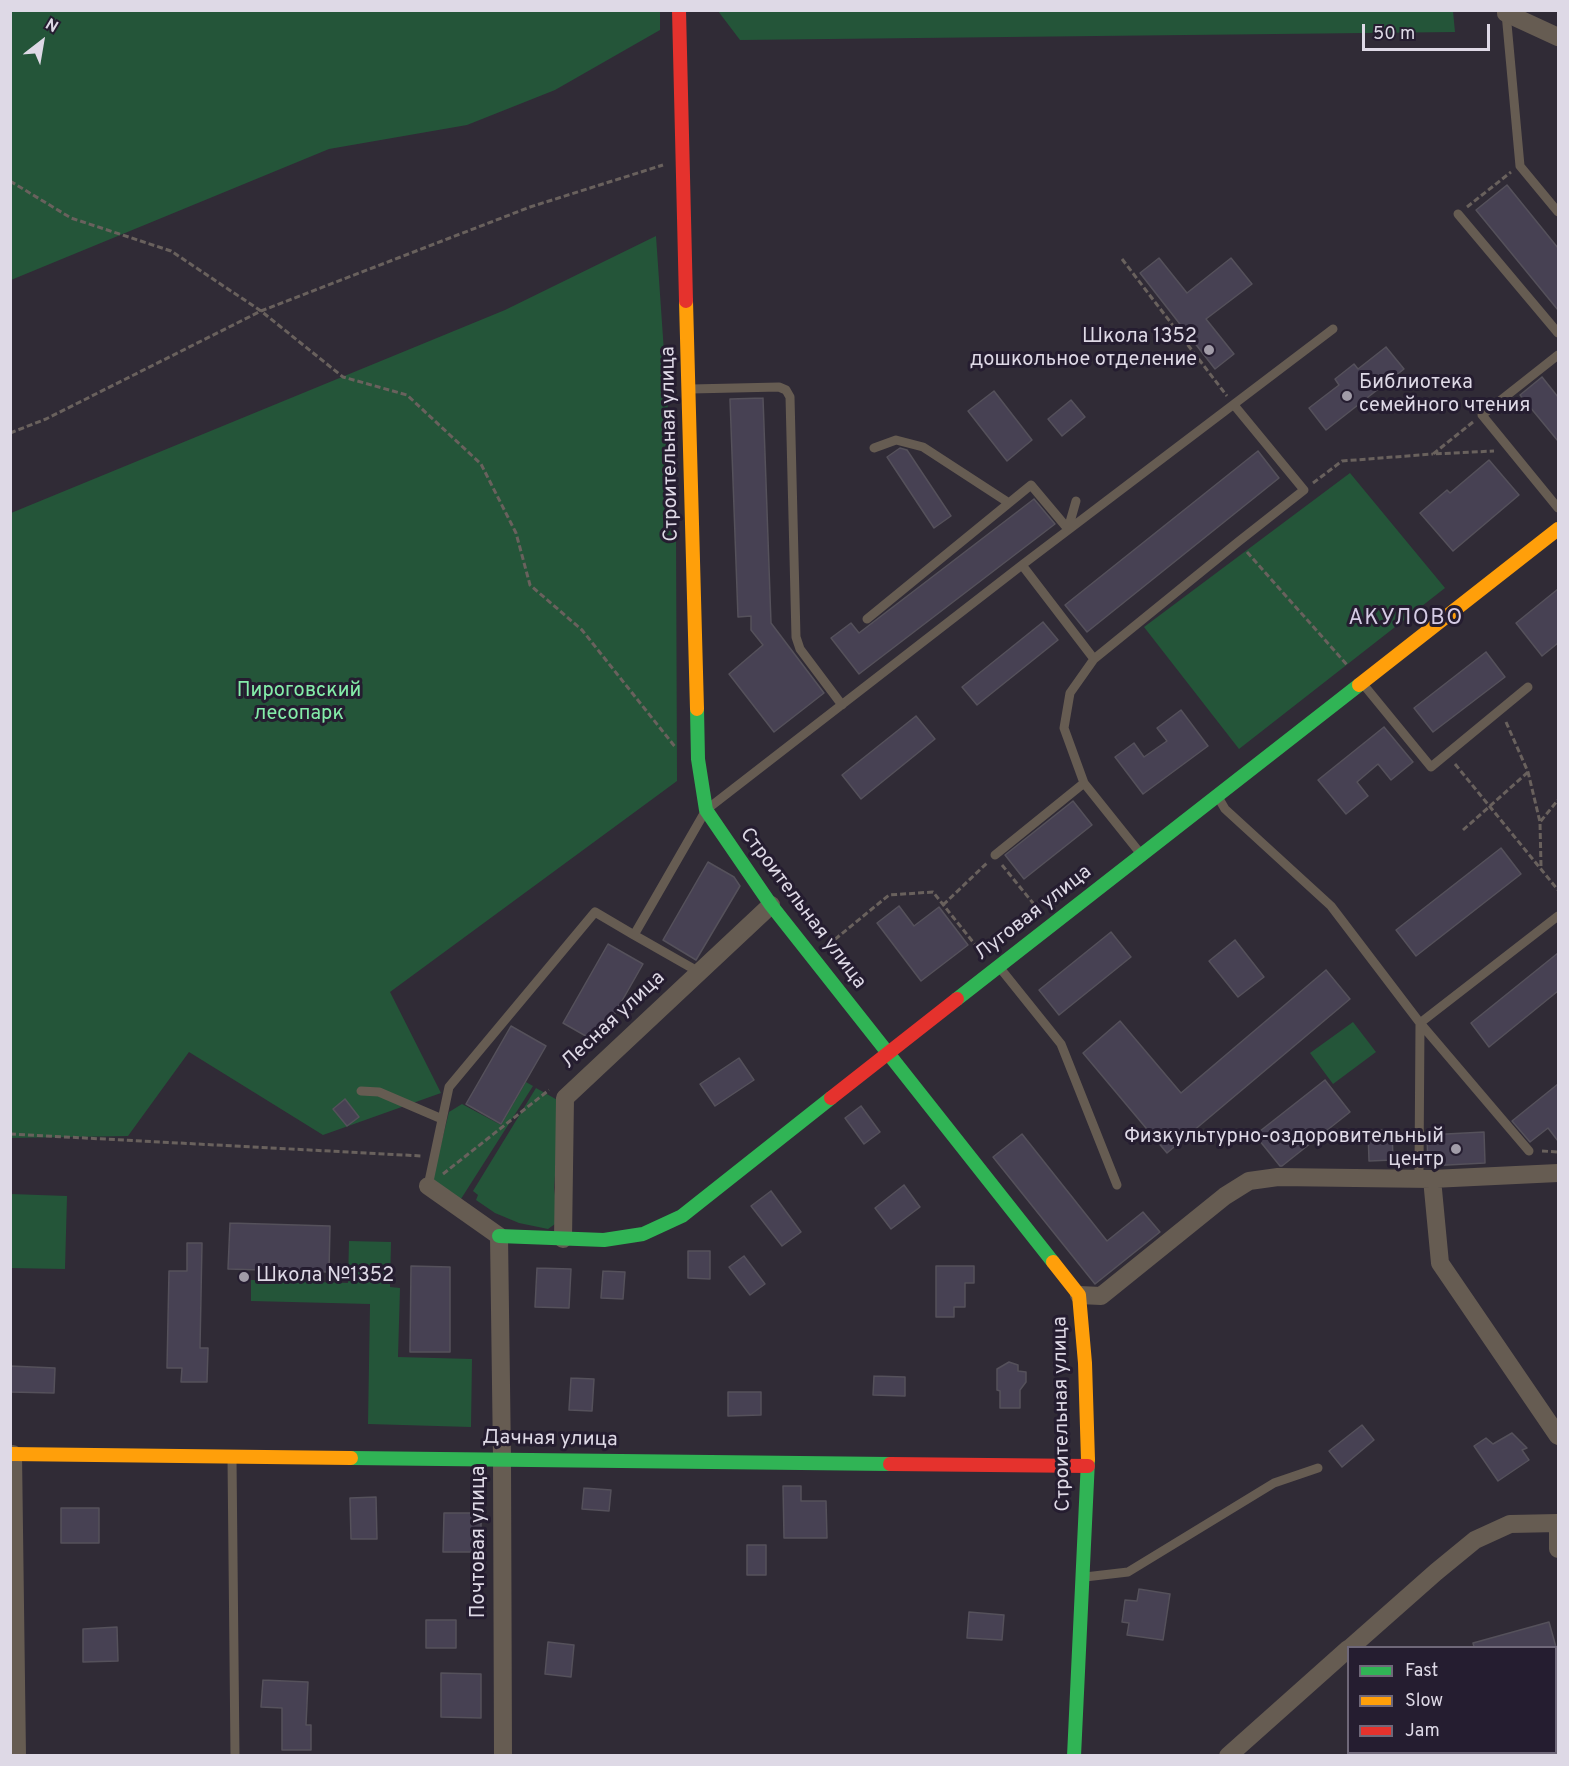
<!DOCTYPE html>
<meta charset="utf-8">
<style>
body{margin:0}
#map{position:relative;width:1569px;height:1766px;overflow:hidden;background:#302b36;font-family:Overpass,sans-serif}
canvas{display:block}
.frame{position:absolute;inset:0;border:12px solid #ded9e6;pointer-events:none}
.legend{position:absolute;left:1347px;top:1646px;width:210px;height:108px;box-sizing:border-box;background:#251d30;border:2px solid #6f6879;margin:0;padding:8px 10px;list-style:none;font-size:18px;color:#ded9e6}
.legend li{display:flex;align-items:center;gap:12px;height:30px}
.legend b{width:30px;border:2px solid #6f6879}
.north{position:absolute;left:12px;top:12px;width:60px;height:60px;-webkit-text-stroke:4px #251d30;paint-order:stroke;rotate:31deg;font-size:16px;font-weight:700;line-height:24px;text-align:center;color:#ded9e6}
.north::after{content:'';display:block;margin:auto;width:21px;height:27px;background:#ded9e6;clip-path:polygon(50% 0,100% 100%,50% 72%,0 100%)}
.scale{position:absolute;left:1362px;top:24px;width:128px;height:27px;box-sizing:border-box;border:3px solid #ded9e6;border-top:0;padding-left:8px;font-size:18px;line-height:21px;white-space:nowrap;color:#ded9e6;-webkit-text-stroke:4px #251d30;paint-order:stroke}
</style>
<div id="map">
<canvas width="1569" height="1766"></canvas>
<div class="frame"></div>
<ul class="legend">
<li><b style="height:8px;background:#30b455"></b>Fast</li>
<li><b style="height:8px;background:#ff9f0a"></b>Slow</li>
<li><b style="height:8px;background:#e5322d"></b>Jam</li>
</ul>
<div class="north">N</div>
<div class="scale">50 m</div>
</div>
<script>
const ctx = document.querySelector('canvas').getContext('2d');
ctx.lineJoin = 'round';
function paint(path, color) {
  ctx.fillStyle = color;
  ctx.fill(path, 'evenodd');
}
function poly(rows) {
  const path = new Path2D();
  for (const r of rows) {
    path.moveTo(r[0], r[1]);
    for (let i = 2; i < r.length; i += 2) path.lineTo(r[i], r[i + 1]);
  }
  return path;
}
function strokePath(path, color, width, dash) {
  ctx.strokeStyle = color;
  ctx.lineWidth = width;
  ctx.lineCap = dash ? 'butt' : 'round';
  ctx.setLineDash(dash || []);
  ctx.stroke(path);
}
function drawText(font, color, halo, rows, align = 'center') {
  ctx.font = font + ' Overpass,sans-serif';
  ctx.lineWidth = 6;
  ctx.setLineDash([]);
  ctx.textBaseline = 'middle';
  ctx.strokeStyle = halo;
  ctx.fillStyle = color;
  for (const [text, x, y, turn = 0] of rows) {
    ctx.save();
    ctx.translate(x, y);
    ctx.rotate((+turn || 0) * Math.PI / 180);
    ctx.textAlign = isNaN(turn) ? turn : align;
    if (halo) ctx.strokeText(text, 0, 0);
    ctx.fillText(text, 0, 0);
    ctx.restore();
  }
}
const green = poly([
 [660,11,660,30,555,90,467,125,329,149,11,280,11,11],
 [1453,11,1455,32,740,40,718,11],
 [656,236,676,526,677,781,390,992,441,1093,323,1135,189,1052,128,1136,11,1138,11,513,505,310],
 [1350,473,1445,588,1239,749,1144,627],
 [1353,1022,1376,1052,1333,1084,1310,1053],
 [526,1082,533,1086,459,1202,431,1184,449,1112,462,1104,501,1125],
 [536,1088,561,1102,554,1188,557,1209,555,1224,548,1229,519,1223,495,1213,476,1200,478,1195,473,1191],
 [11,1194,67,1196,65,1269,11,1268],
 [349,1241,391,1242,390,1287,400,1288,398,1357,472,1359,471,1427,368,1424,370,1304,251,1301,251,1280,348,1283]
]);
const building = poly([
 [1507,185,1558,248,1558,310,1476,210,1507,185],
 [1159,258,1187,293,1231,258,1252,284,1206,319,1234,354,1215,369,1140,273,1159,258],
 [1386,347,1404,369,1326,430,1309,408,1339,385,1335,379,1354,364,1358,369,1386,347],
 [1542,377,1558,397,1558,441,1520,395,1542,377],
 [994,391,1032,440,1007,461,968,411,994,391],
 [763,398,771,623,824,693,774,732,729,674,763,645,751,630,751,616,738,617,730,399,763,398],
 [1071,400,1085,417,1062,436,1048,419,1071,400],
 [900,448,907,450,951,516,934,528,887,457,900,448],
 [1258,451,1279,478,1087,632,1065,605,1258,451],
 [1489,460,1519,495,1453,551,1420,513,1447,490,1450,493,1489,460],
 [1034,499,1055,524,859,674,831,638,851,623,859,633,1034,499],
 [1558,589,1558,643,1542,656,1516,623,1558,589],
 [1043,622,1058,640,977,705,962,687,1043,622],
 [1486,652,1505,677,1433,732,1414,708,1486,652],
 [1181,710,1208,746,1143,794,1115,757,1134,743,1144,757,1167,741,1157,728,1181,710],
 [916,716,935,739,861,799,842,775,916,716],
 [1384,727,1413,762,1391,780,1378,764,1357,782,1368,796,1346,814,1318,780,1384,727],
 [1073,801,1092,825,1024,879,1005,855,1073,801],
 [1501,848,1521,874,1416,956,1396,930,1501,848],
 [708,862,734,877,740,886,696,960,663,940,708,862],
 [899,906,914,926,939,907,968,945,921,981,877,923,899,906],
 [1111,932,1131,957,1059,1015,1039,990,1111,932],
 [1235,940,1264,977,1238,997,1209,961,1235,940],
 [608,944,643,964,598,1043,563,1023,608,944],
 [1558,953,1558,991,1489,1047,1471,1023,1558,953],
 [1326,970,1350,999,1167,1153,1083,1053,1120,1021,1181,1093,1326,970],
 [511,1026,546,1046,501,1124,466,1104,511,1026],
 [739,1058,754,1080,715,1106,700,1084,739,1058],
 [1325,1080,1350,1112,1282,1166,1280,1166,1255,1135,1325,1080],
 [1558,1084,1558,1141,1548,1128,1530,1142,1512,1121,1558,1084],
 [345,1099,359,1117,347,1126,333,1109,345,1099],
 [861,1106,880,1132,864,1144,845,1118,861,1106],
 [1368,1130,1392,1130,1393,1160,1369,1161,1368,1130],
 [1484,1132,1485,1163,1428,1166,1427,1135,1484,1132],
 [1022,1134,1107,1241,1143,1212,1160,1232,1095,1284,993,1157,1022,1134],
 [904,1185,920,1207,891,1229,875,1208,904,1185],
 [771,1191,801,1232,782,1246,751,1206,771,1191],
 [230,1223,330,1226,329,1272,228,1269,230,1223],
 [187,1243,202,1243,200,1348,208,1348,207,1382,181,1382,182,1368,167,1368,169,1271,187,1271,187,1243],
 [688,1251,710,1251,710,1279,688,1278,688,1251],
 [744,1256,765,1284,750,1295,729,1267,744,1256],
 [411,1266,450,1267,450,1352,410,1352,411,1266],
 [936,1266,974,1266,974,1283,965,1283,965,1307,954,1307,954,1317,936,1317,936,1266],
 [537,1268,571,1269,569,1308,535,1307,537,1268],
 [603,1271,625,1272,623,1299,601,1298,603,1271],
 [1009,1362,1018,1365,1018,1371,1026,1372,1026,1382,1020,1390,1020,1408,1000,1408,1000,1391,997,1390,997,1369,1009,1362],
 [10,1366,55,1368,54,1393,10,1392,10,1366],
 [874,1376,905,1377,905,1396,873,1395,874,1376],
 [571,1378,594,1379,592,1411,569,1410,571,1378],
 [728,1392,761,1392,761,1415,728,1416,728,1392],
 [1362,1425,1374,1440,1342,1467,1329,1451,1362,1425],
 [1512,1433,1527,1448,1522,1450,1529,1460,1498,1481,1474,1446,1486,1438,1493,1444,1512,1433],
 [783,1486,801,1486,801,1501,826,1501,827,1538,784,1538,783,1486],
 [584,1488,611,1490,609,1511,582,1509,584,1488],
 [376,1497,377,1539,351,1539,350,1498,376,1497],
 [61,1508,99,1508,99,1543,61,1543,61,1508],
 [444,1513,481,1513,481,1552,443,1552,444,1513],
 [747,1545,766,1545,766,1575,747,1575,747,1545],
 [1139,1589,1170,1594,1163,1640,1127,1635,1129,1623,1122,1622,1125,1600,1137,1601,1139,1589],
 [969,1612,1004,1615,1002,1640,967,1638,969,1612],
 [426,1620,456,1620,456,1648,426,1648,426,1620],
 [1549,1622,1556,1647,1474,1647,1473,1643,1549,1622],
 [117,1627,118,1661,83,1662,83,1629,117,1627],
 [548,1642,574,1645,571,1677,545,1674,548,1642],
 [441,1673,481,1674,481,1718,441,1717,441,1673],
 [263,1680,308,1682,306,1725,311,1725,311,1750,282,1750,282,1708,261,1707,263,1680]
]);
const path = poly([
 [10,181,71,218,171,251,261,311,343,377,407,395,481,464,516,533,530,585,582,630,676,748],
 [1467,207,1511,172],
 [1122,259,1227,396],
 [1473,422,1433,454,1494,451],
 [10,433,46,419,261,311,530,207,663,165],
 [1313,483,1342,461,1433,454],
 [1247,552,1348,666],
 [1506,722,1528,772,1540,822],
 [1455,764,1558,890],
 [1463,830,1528,772],
 [1002,865,1037,908],
 [1541,866,1540,822,1558,800],
 [943,905,988,862],
 [828,945,889,895,933,892,981,952],
 [10,1134,422,1156],
 [1542,1151,1558,1152],
 [443,1174,549,1090]
]);
const lane = poly([
 [1506,13,1520,166,1558,212],
 [1458,214,1558,333],
 [1558,355,1482,415,1558,508],
 [691,389,779,387,786,390,790,397,796,637,800,649,842,705],
 [874,448,896,440,923,447,1009,503],
 [1068,529,1076,501],
 [1022,565,1094,659,1238,542,1304,490,1234,405],
 [867,619,1031,485,1068,529],
 [1363,684,1431,767,1528,687],
 [1084,783,1064,728,1070,693,1094,659],
 [1218,797,1225,809,1331,906,1420,1023,1419,1170],
 [995,855,1084,783,1140,853],
 [1000,968,1061,1044,1117,1185],
 [699,972,634,935,706,810,1022,565,1333,329],
 [361,1091,379,1092,442,1119],
 [1529,1151,1420,1023,1558,916],
 [428,1186,449,1087,595,912,634,935],
 [232,1458,235,1756],
 [1085,1577,1128,1572,1274,1483,1318,1468],
 [1556,1669,1558,1668]
]);
const street = poly([
 [1506,10,1506,13,1558,37],
 [1432,1179,1440,1263,1558,1436],
 [428,1186,499,1236,502,1458,503,1756],
 [563,1239,565,1098,771,905],
 [1079,1295,1101,1296,1225,1196,1249,1181,1278,1177,1432,1179,1558,1173],
 [13,1454,17,1756],
 [1558,1523,1558,1549],
 [1350,1648,1436,1572,1475,1540,1510,1524,1558,1523],
 [1228,1756,1348,1649]
]);
const fast = poly([
 [697,709,698,759,706,810,771,905,1053,1262],
 [957,999,1359,685],
 [499,1236,604,1240,643,1234,682,1216,831,1098],
 [351,1458,890,1464],
 [1074,1756,1088,1460]
]);
const slow = poly([
 [686,301,697,709],
 [1359,685,1558,529],
 [1053,1262,1079,1295,1085,1363,1088,1460],
 [10,1454,351,1458]
]);
const jam = poly([
 [679,10,686,301],
 [831,1098,957,999],
 [890,1464,1088,1466]
]);
const markers = [
 [1209,350,6,"#a19ca8"],
 [1347,396,6,"#a19ca8"],
 [1456,1149,6,"#a19ca8"],
 [244,1277,6,"#a19ca8"]
];
const poiNames = [
 ["Школа 1352",1197,338],
 ["дошкольное отделение",1197,361],
 ["Библиотека",1359,384,"left"],
 ["семейного чтения",1359,407,"left"],
 ["Физкультурно-оздоровительный",1444,1138],
 ["центр",1444,1161],
 ["Школа №1352",256,1277,"left"]
];
const streetNames = [
 ["Строительная улица",671,444,-91],
 ["Строительная улица",802,909,53],
 ["Луговая улица",1034,914,-38],
 ["Лесная улица",614,1021,-43],
 ["Строительная улица",1063,1414,-91],
 ["Дачная улица",550,1440,1],
 ["Почтовая улица",480,1542,-90]
];
const parkNames = [
 ["Пироговский",299,692],
 ["лесопарк",299,715]
];
const quarterNames = [
 ["АКУЛОВО",1406,620]
];
paint(green, '#245539');
paint(building, '#474153');
strokePath(building, '#55515b', 1.5);
strokePath(path, '#69615d', 3, [6, 3]);
strokePath(lane, '#665c52', 9);
strokePath(street, '#665c52', 18);
strokePath(fast, '#30b455', 14);
strokePath(slow, '#ff9f0a', 14);
strokePath(jam, '#e5322d', 14);
for (const [x, y, r, color] of markers) {
  const dot = new Path2D();
  dot.arc(x, y, r, 0, 2 * Math.PI);
  ctx.fillStyle = color;
  ctx.fill(dot);
  strokePath(dot, '#251d30', 2);
}
drawText('20px', '#ded9e6', '#251d30', poiNames, 'right');
drawText('20px', '#ded9e6', '#251d30', streetNames);
drawText('20px', '#84eda9', '#251d30', parkNames);
ctx.letterSpacing = '1.5px';
drawText('22px', '#d5cbe4', '#251d30', quarterNames);
ctx.letterSpacing = '0px';
</script>
